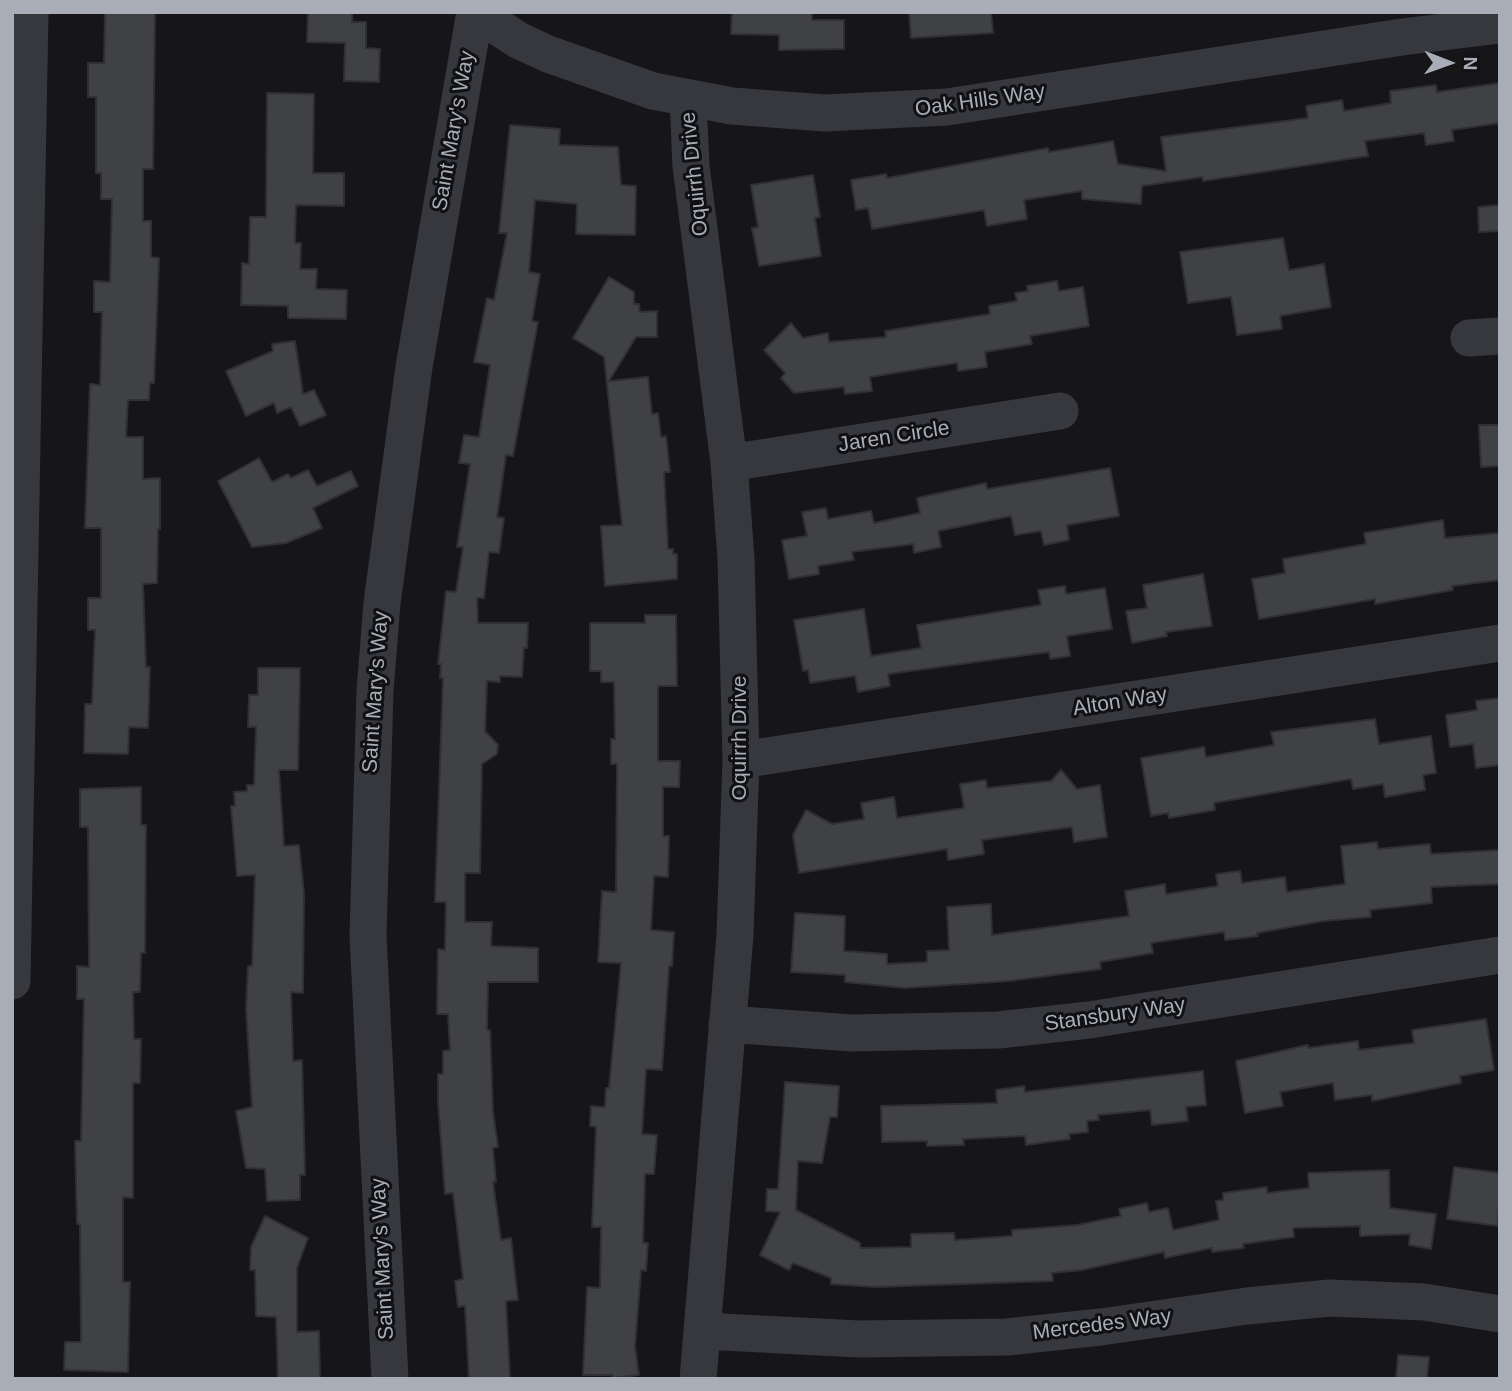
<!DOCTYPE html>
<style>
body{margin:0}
#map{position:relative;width:1512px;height:1391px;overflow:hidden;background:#161618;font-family:Arial,sans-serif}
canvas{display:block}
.frame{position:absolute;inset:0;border:14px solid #a8adb8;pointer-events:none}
.north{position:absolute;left:1414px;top:28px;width:70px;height:70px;-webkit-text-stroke:5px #111113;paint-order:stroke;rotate:91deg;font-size:19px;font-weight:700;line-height:28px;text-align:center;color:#a8adb8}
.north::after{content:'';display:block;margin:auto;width:24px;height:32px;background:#a8adb8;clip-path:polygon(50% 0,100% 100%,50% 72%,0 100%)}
</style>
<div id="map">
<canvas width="1512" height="1391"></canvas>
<div class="frame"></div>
<div class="north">N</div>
</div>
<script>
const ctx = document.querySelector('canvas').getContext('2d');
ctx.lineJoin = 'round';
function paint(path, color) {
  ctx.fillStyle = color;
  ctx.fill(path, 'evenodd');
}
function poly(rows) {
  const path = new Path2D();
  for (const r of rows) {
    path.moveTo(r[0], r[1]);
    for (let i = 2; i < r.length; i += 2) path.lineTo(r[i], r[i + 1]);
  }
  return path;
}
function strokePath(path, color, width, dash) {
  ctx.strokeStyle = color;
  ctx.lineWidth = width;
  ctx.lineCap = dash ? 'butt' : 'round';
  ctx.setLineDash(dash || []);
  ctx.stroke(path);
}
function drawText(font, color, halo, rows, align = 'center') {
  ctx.font = font + ' Arial,sans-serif';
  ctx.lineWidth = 6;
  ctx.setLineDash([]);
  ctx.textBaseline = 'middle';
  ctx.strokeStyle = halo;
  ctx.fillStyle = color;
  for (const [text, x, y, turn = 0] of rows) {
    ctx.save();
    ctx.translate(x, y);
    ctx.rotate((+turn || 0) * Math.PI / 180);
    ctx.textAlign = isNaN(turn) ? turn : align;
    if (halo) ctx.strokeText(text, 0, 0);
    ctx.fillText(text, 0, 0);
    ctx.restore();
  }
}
const building = poly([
 [105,12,155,12,153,169,143,169,143,221,151,221,151,257,159,258,154,383,150,383,149,400,128,400,126,437,143,437,143,479,160,478,160,529,158,529,157,583,143,584,146,667,150,667,148,728,129,727,128,754,84,753,85,704,92,704,95,630,88,630,88,598,101,598,101,528,85,528,90,384,100,385,102,312,94,312,94,281,110,282,112,199,101,199,101,173,96,173,96,97,88,97,88,63,104,63,105,12],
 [308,12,352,12,352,22,366,22,366,48,380,49,379,82,344,81,345,43,307,42,308,12],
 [732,12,812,12,812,20,844,20,844,49,779,50,779,35,731,34,732,12],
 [909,12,991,12,993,33,911,38,909,12],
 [1500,83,1500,123,1452,130,1454,141,1426,145,1424,133,1365,141,1368,156,1203,181,1202,177,1142,186,1141,204,1082,199,1082,191,1024,200,1027,219,987,226,984,210,872,229,868,208,856,210,851,180,886,174,887,178,1048,148,1049,152,1113,141,1118,164,1166,171,1161,137,1308,118,1306,106,1342,100,1344,111,1391,103,1390,91,1436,85,1437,92,1500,83],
 [267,93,314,94,313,173,344,173,344,206,296,205,295,243,301,243,300,269,317,269,316,289,347,290,346,319,288,318,288,306,241,305,242,263,249,264,250,217,266,217,267,93],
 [510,125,560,129,559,145,618,147,621,185,636,186,635,235,576,234,577,204,535,200,529,272,540,274,532,321,538,322,513,456,506,455,497,517,504,518,499,553,489,552,484,598,477,598,478,623,528,623,527,648,524,648,522,677,500,676,500,682,487,681,485,731,498,745,497,754,482,764,480,873,465,873,465,922,492,922,491,946,538,948,538,982,488,982,487,1030,490,1030,493,1112,498,1147,493,1148,496,1182,493,1182,501,1240,511,1238,518,1300,506,1301,510,1379,469,1379,465,1306,458,1307,455,1281,463,1279,453,1193,445,1194,438,1102,438,1074,443,1074,443,1051,450,1050,448,1014,437,1014,438,949,445,950,446,902,435,902,443,678,440,678,441,664,438,664,446,591,456,592,463,547,457,547,470,464,459,463,464,435,479,437,490,365,474,362,487,298,494,300,507,233,499,233,510,125],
 [813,175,820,217,815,218,821,256,759,266,752,228,758,227,751,185,813,175],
 [1500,205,1500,231,1479,232,1478,207,1500,205],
 [1283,238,1289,270,1324,264,1331,307,1280,316,1282,329,1237,335,1231,297,1188,303,1180,252,1283,238],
 [609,277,634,292,634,304,639,304,640,312,657,311,657,337,636,337,609,381,648,377,652,414,658,413,661,437,666,436,670,472,664,472,668,549,673,549,673,554,677,554,677,579,605,586,601,526,622,525,604,357,573,338,609,277],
 [1057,281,1059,291,1083,287,1089,326,1030,336,1032,344,985,352,987,367,958,371,957,363,870,377,872,391,845,394,844,387,794,393,781,378,785,373,764,350,791,323,803,338,828,333,829,342,886,337,885,331,990,314,989,306,1017,301,1015,293,1028,291,1027,286,1057,281],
 [295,341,303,394,314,390,326,415,300,426,291,407,277,413,274,403,246,416,226,371,273,351,272,344,295,341],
 [1479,425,1500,425,1500,466,1481,467,1479,425],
 [259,458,272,482,288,474,291,478,308,470,317,486,351,471,358,486,313,508,322,528,286,543,252,547,218,481,259,458],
 [1110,468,1119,516,1067,525,1069,540,1044,545,1041,531,1015,535,1011,516,938,531,941,547,914,553,913,544,852,552,854,560,818,566,819,574,789,579,782,540,807,536,802,512,826,508,828,519,871,511,874,523,920,513,917,498,986,483,987,489,1110,468],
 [1443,520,1445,538,1500,533,1500,580,1452,586,1453,590,1375,604,1375,599,1259,619,1252,579,1285,573,1283,559,1366,544,1364,533,1443,520],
 [1203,574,1212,626,1166,632,1167,636,1132,643,1126,611,1147,608,1143,585,1203,574],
 [1065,586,1066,594,1105,588,1112,629,1067,636,1070,656,1050,659,1049,652,888,674,890,686,858,692,855,676,810,683,808,670,803,671,794,620,864,609,871,656,921,648,917,625,1041,605,1038,590,1065,586],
 [645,615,676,615,677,686,658,686,658,761,680,761,679,787,663,787,663,836,669,836,668,877,654,876,651,930,674,932,672,966,669,966,662,1070,646,1069,642,1134,657,1135,654,1174,645,1174,643,1243,648,1243,646,1271,641,1270,635,1347,639,1375,612,1378,612,1375,583,1375,587,1287,600,1288,601,1227,592,1227,596,1127,590,1126,591,1106,605,1107,606,1088,609,1088,621,963,598,962,602,891,616,892,617,764,611,764,611,739,615,739,614,682,601,682,601,671,590,671,590,623,645,623,645,615],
 [258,668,300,668,298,770,279,770,284,846,299,845,304,893,303,993,291,992,293,1061,302,1060,305,1175,300,1175,300,1200,267,1201,265,1169,246,1168,236,1111,252,1107,246,1008,248,966,252,966,255,875,237,876,231,806,235,806,234,792,247,791,247,785,254,785,256,727,248,727,249,695,258,695,258,668],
 [1500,698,1500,765,1476,768,1473,744,1450,747,1446,715,1477,710,1476,701,1500,698],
 [1375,719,1379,744,1431,736,1436,773,1423,775,1425,790,1385,797,1383,784,1353,789,1351,779,1214,803,1215,810,1169,818,1168,813,1151,816,1141,758,1204,747,1206,757,1274,745,1271,732,1375,719],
 [1061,770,1077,789,1100,785,1107,837,1074,842,1072,827,982,840,984,854,948,860,947,849,799,873,793,835,806,810,832,824,864,819,861,803,894,797,897,818,964,808,960,784,986,780,987,788,1051,781,1061,770],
 [141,787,141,825,146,825,145,953,141,953,140,992,133,992,134,1039,141,1039,140,1083,133,1083,133,1198,123,1197,123,1282,130,1282,128,1372,64,1370,65,1342,81,1342,80,1224,77,1224,75,1141,81,1141,84,999,77,999,77,966,89,967,88,827,80,827,80,789,141,787],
 [1377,842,1378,849,1430,844,1431,854,1500,850,1500,884,1431,887,1432,903,1370,910,1371,917,1323,921,1257,933,1258,936,1225,940,1224,932,1151,943,1153,953,1100,962,1101,969,1009,981,905,988,845,982,845,975,791,972,795,913,845,916,844,951,887,954,887,964,927,962,927,951,949,950,947,907,991,904,992,935,1129,916,1125,891,1165,884,1166,894,1218,886,1216,874,1240,871,1242,883,1285,877,1287,892,1345,884,1341,846,1377,842],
 [1486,1019,1494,1070,1460,1076,1461,1083,1372,1101,1372,1095,1335,1100,1333,1083,1280,1092,1283,1106,1245,1113,1236,1061,1308,1045,1308,1048,1358,1041,1359,1050,1414,1043,1412,1030,1486,1019],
 [1203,1071,1206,1105,1186,1107,1188,1121,1152,1125,1150,1110,1098,1115,1099,1120,1087,1121,1088,1132,1069,1134,1070,1139,1026,1145,1025,1136,963,1139,964,1145,927,1146,927,1141,882,1142,881,1106,997,1103,996,1090,1024,1086,1025,1092,1203,1071],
 [785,1082,839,1086,837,1117,830,1117,822,1163,798,1161,796,1210,860,1243,860,1248,911,1247,911,1234,954,1233,955,1240,1012,1236,1012,1230,1077,1225,1121,1216,1119,1209,1147,1203,1149,1212,1168,1208,1173,1230,1219,1220,1216,1201,1223,1200,1223,1193,1267,1187,1267,1193,1309,1188,1308,1173,1389,1170,1390,1208,1436,1214,1431,1249,1409,1245,1410,1234,1360,1236,1360,1226,1293,1228,1294,1237,1243,1244,1244,1248,1212,1252,1212,1248,1165,1258,1164,1252,1082,1270,1052,1273,1053,1281,875,1287,831,1284,831,1278,793,1263,789,1270,760,1255,780,1212,766,1211,767,1189,778,1189,785,1082],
 [1454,1167,1500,1173,1498,1226,1447,1219,1454,1167],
 [265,1216,308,1238,297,1268,297,1332,319,1331,320,1379,278,1379,276,1317,256,1316,255,1270,250,1270,251,1247,265,1216],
 [1398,1355,1429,1357,1427,1379,1396,1379,1398,1355]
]);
const minor = poly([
 [475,12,518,40,548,54,653,91,732,106,825,113,947,107,1402,37,1500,25],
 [688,99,691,166,729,463,736,559,741,760,735,935,698,1379],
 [1469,338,1500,336],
 [729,463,1060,411],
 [741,760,1500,643],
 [12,981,30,12],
 [727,1024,852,1033,998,1030,1089,1020,1500,955],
 [703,1331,859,1339,1007,1337,1101,1327,1247,1306,1330,1298,1424,1302,1500,1314],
 [390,1379,368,935,375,691,382,603,414,367,475,12]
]);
const streetNames = [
 ["Oak Hills Way",980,101,-8],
 ["Saint Mary's Way",454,131,-80],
 ["Oquirrh Drive",695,174,-96],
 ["Jaren Circle",894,437,-9],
 ["Saint Mary's Way",376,692,-86],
 ["Alton Way",1120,702,-9],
 ["Oquirrh Drive",740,738,-90],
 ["Stansbury Way",1115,1015,-8],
 ["Saint Mary's Way",383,1259,-93],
 ["Mercedes Way",1102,1325,-7]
];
paint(building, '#404145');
strokePath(building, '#303034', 2);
strokePath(minor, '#37383d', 37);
drawText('21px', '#a8adb8', '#111113', streetNames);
</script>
